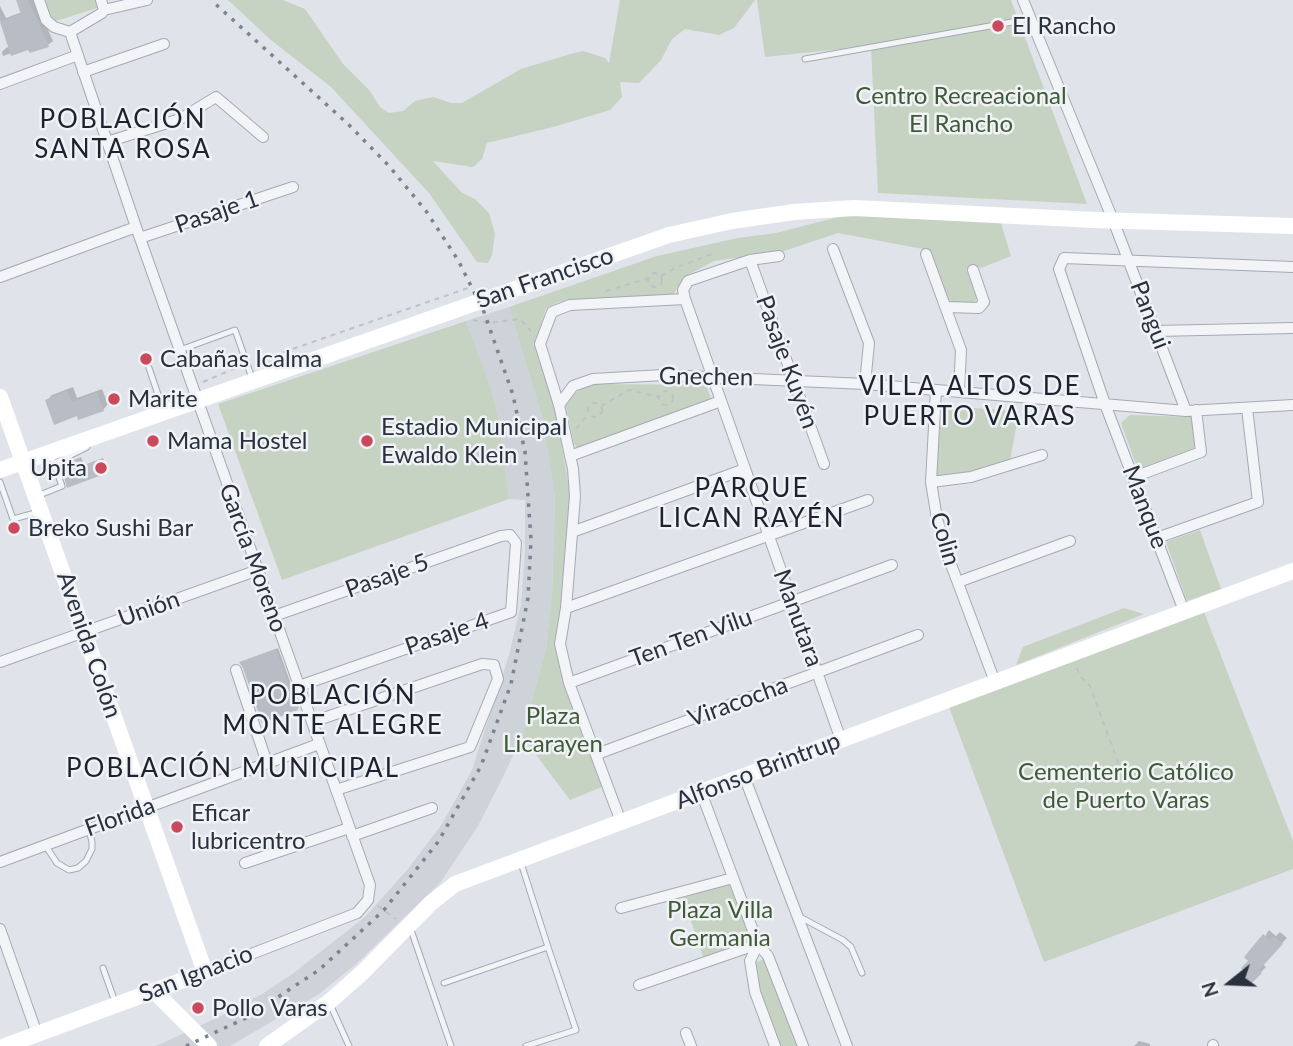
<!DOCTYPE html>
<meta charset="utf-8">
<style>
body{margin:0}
#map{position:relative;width:1293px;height:1046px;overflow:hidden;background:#e0e3e9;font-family:Lato,sans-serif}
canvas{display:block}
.north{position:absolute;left:1195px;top:948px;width:70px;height:70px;-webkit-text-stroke:5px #f0f2f6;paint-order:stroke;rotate:252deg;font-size:19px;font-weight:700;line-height:28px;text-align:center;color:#29313f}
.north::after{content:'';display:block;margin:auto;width:24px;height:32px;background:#29313f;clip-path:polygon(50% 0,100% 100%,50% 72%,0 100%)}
</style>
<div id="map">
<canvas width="1293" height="1046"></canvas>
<div class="north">N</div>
</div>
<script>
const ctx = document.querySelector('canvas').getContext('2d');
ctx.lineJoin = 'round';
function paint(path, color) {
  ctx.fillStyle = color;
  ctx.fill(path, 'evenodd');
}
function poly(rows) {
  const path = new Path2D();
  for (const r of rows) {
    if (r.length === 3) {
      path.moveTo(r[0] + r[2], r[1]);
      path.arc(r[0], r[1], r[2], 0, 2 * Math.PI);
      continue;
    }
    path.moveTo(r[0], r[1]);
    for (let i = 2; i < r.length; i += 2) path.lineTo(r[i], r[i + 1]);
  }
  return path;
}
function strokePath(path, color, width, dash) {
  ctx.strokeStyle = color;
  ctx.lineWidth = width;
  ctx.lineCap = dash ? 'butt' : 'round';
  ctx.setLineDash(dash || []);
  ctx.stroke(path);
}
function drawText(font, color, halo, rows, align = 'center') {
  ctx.font = font + ' Lato,sans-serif';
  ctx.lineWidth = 5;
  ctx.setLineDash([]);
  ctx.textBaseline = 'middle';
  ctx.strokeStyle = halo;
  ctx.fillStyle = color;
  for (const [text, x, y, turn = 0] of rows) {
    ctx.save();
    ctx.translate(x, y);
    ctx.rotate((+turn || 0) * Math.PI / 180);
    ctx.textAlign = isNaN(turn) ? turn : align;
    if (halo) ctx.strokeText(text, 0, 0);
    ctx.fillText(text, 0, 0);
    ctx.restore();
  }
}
const built = poly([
 [509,307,542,417,555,496,552,595,546,649,522,736,502,779,478,826,440,883,355,965,319,994,230,1046,156,1046,223,1015,262,994,291,975,365,917,408,869,442,824,472,770,509,655,521,605,525,548,525,500,509,499,499,421,490,385,466,321]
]);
const green = poly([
 [43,0,98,0,100,7,50,23],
 [228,0,283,0,305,9,343,64,370,91,380,107,389,113,403,111,415,101,433,97,451,103,462,103,521,69,574,53,583,51,605,58,609,63,620,0,755,0,734,28,719,35,685,29,672,39,661,60,639,83,620,82,622,97,610,110,553,127,487,143,482,159,473,167,433,161,462,193,475,199,489,213,495,234,492,255,488,263,477,262,429,193,331,87,271,40],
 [757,0,1011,0,1087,204,878,193,871,46,765,57],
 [850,214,1000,220,1011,256,981,268,976,266,966,269,978,297,974,303,969,304,954,303,947,298,928,250,838,233,781,252,714,261,684,277,672,297,559,302,546,308,537,337,539,355,556,411,570,494,560,654,561,672,602,787,570,800,522,736,546,649,552,595,555,496,542,417,509,307,657,256,738,238,776,233],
 [466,321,490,385,499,421,509,499,282,580,218,404],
 [595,384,706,385,712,401,579,450,574,444,566,406,572,396,582,388],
 [942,406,1019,411,1010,461,970,474,938,477,936,469,938,414],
 [1130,415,1192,417,1197,450,1138,470,1121,423],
 [1200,530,1221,589,1187,601,1166,542],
 [1124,608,1144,614,1016,665,1023,647],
 [1204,612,1293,841,1293,869,1044,962,949,707],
 [725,884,733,886,751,934,745,943,704,959,683,898],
 [764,959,799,1046,778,1046,758,991,754,963]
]);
const shadow = poly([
 [17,0,35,0,53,41,48,45,29,47,3,56,2,52,6,48,25,39,5,32,0,20,0,6,6,18,22,12],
 [73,387,77,398,102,389,108,404,103,410,78,414,47,400,52,395],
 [81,457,84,465,103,458,108,469,106,471,65,464],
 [278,648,299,707,297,709,241,662],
 [1269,930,1276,936,1280,932,1287,938,1262,964,1266,967,1250,983,1248,972,1250,961],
 [1139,1041,1150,1044,1150,1046,1134,1046]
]);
const building = poly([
 [16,0,28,0,49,47,30,53,28,50,11,56,0,22,21,14],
 [67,391,72,402,97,393,104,411,78,420,77,416,54,425,45,400],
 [79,458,82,466,101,459,107,473,67,488,61,466],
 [276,649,298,710,262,723,243,668,239,662],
 [1263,934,1270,940,1274,936,1283,944,1259,970,1262,973,1250,985,1241,977,1246,972,1241,968,1248,961,1244,957]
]);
const path = poly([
 [655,280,7],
 [661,276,675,268,712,254],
 [606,291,649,278],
 [473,320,488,323,520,319,531,331],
 [255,362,468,288],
 [203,382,240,366],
 [666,398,7],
 [595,410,7],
 [601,406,629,390,659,397],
 [576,429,588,414],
 [1077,668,1080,676,1090,686,1124,779],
 [378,906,396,919]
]);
const lane = poly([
 [805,59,1029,19],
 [180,350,235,330,252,378],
 [149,368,164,412],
 [55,463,87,447],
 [0,482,13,519,39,512],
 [37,496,62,486,51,455],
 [45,845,57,863,69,870,78,868,86,861,92,849,92,842,89,829],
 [800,917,843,940,851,947,862,973],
 [410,927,451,1046],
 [103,968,115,1002],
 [444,983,548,947,521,863],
 [330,1004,349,1046],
 [526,1046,576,1030,548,947]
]);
const street = poly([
 [39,0,46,20,54,27,70,32],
 [1023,0,1113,220,1186,411],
 [104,10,147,0],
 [70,32,136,227,370,885,368,900,357,913,205,972],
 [70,32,102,13,104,10,101,0],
 [83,72,164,44],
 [0,84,78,55],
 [107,142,180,119,216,97,263,137],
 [140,238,293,187],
 [833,249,869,343,865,384],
 [926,254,961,350,959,392],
 [750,260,824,464],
 [0,277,136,227],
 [685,299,841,740],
 [947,307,979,308,984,302,973,270],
 [1156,331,1293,328],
 [936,390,931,482,937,519,949,559,995,682],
 [559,405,540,344,552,312,570,305,685,299,683,290,688,281,750,260,779,256],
 [570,456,721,401],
 [1134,477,1201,452,1196,410],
 [931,482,971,477,1042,455],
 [572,532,745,469],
 [1157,538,1258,502,1247,408],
 [958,582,1070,541],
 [566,608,868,500],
 [1184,611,1105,404,1059,269,1064,258,1293,267],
 [274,616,501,536,510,535,516,543,511,612,299,686],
 [0,662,258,570],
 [236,670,267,763],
 [569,683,892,565],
 [312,722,482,664,494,665,498,679,470,747,336,790],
 [597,754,918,635],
 [744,776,847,1046],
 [701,792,758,944,768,956,803,1046],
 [621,822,569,683,560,644,566,608,575,496,573,469,559,405,573,386,593,379,663,375,865,384,1186,411,1293,405],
 [352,836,432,808],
 [0,862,319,744],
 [245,863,349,828],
 [621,908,733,878],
 [0,929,37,1034],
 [758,944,750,961,755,992,775,1046],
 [639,985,758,944],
 [686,1033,691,1046],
 [1213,1045,1213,1046]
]);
const secondary = poly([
 [0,397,205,972,5,1046],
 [0,470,669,235,732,221,794,212,854,208,1095,220,1293,226],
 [154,991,209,1046],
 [267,1046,329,1002,363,972,431,903,455,884,1293,571]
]);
const rail = poly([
 [186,1046,246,1018,319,970,384,910,438,842,481,766,511,684,528,598,531,540,525,452,513,395,484,312,458,260,426,211,389,166,348,124,211,0]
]);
const markers = [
 [998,26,7,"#c94a5d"],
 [146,359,7,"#c94a5d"],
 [114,399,7,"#c94a5d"],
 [153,441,7,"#c94a5d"],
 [367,441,7,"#c94a5d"],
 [101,468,7,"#c94a5d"],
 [14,528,7,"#c94a5d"],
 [177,827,7,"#c94a5d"],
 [198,1008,7,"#c94a5d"]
];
const poiNames = [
 ["El Rancho",1012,26],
 ["Cabañas Icalma",160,359],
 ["Marite",128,399],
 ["Estadio Municipal",381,427],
 ["Ewaldo Klein",381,455],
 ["Mama Hostel",167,441],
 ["Upita",87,468,"right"],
 ["Breko Sushi Bar",28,528],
 ["Eficar",191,813],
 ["lubricentro",191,841],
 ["Pollo Varas",212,1008]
];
const parkNames = [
 ["Centro Recreacional",961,96],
 ["El Rancho",961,124],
 ["Plaza",553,716],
 ["Licarayen",553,744],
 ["Cementerio Católico",1126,772],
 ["de Puerto Varas",1126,800],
 ["Plaza Villa",720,910],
 ["Germania",720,938]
];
const streetNames = [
 ["Pasaje 1",217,212,-19],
 ["San Francisco",545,278,-19],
 ["Pangui",1150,315,69],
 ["Pasaje Kuyén",787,362,70],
 ["Gnechen",706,377,1],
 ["Manque",1145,507,69],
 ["Colin",945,539,74],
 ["García Moreno",253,558,70],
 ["Pasaje 5",387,576,-20],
 ["Unión",149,609,-20],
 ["Manutara",798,618,70],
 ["Pasaje 4",447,634,-19],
 ["Ten Ten Vilu",691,638,-20],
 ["Avenida Colón",89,645,71],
 ["Viracocha",738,702,-20],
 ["Alfonso Brintrup",758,771,-21],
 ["Florida",120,817,-20],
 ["San Ignacio",196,974,-21]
];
const neighbourhoodNames = [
 ["POBLACIÓN",123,120],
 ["SANTA ROSA",123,150],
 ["VILLA ALTOS DE",970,387],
 ["PUERTO VARAS",970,417],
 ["PARQUE",752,489],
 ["LICAN RAYÉN",752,519],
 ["POBLACIÓN",333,696],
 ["MONTE ALEGRE",333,726],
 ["POBLACIÓN MUNICIPAL",233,769]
];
paint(built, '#ced3da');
paint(green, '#c6d2c2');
paint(shadow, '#0003');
paint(building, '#b8bdc5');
strokePath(lane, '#a5aab3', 7);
strokePath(street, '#a5aab3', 12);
strokePath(path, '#bec1c7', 2, [5, 5]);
strokePath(lane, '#f3f4f7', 5);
strokePath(street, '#f3f4f7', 10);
strokePath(secondary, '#fff', 16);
strokePath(rail, '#7a8391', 3.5, [3.5, 7]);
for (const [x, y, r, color] of markers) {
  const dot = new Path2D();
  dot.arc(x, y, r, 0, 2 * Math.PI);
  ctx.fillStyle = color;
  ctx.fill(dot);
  strokePath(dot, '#f0f2f6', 2.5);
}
drawText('24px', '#29313f', '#f0f2f6', poiNames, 'left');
drawText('24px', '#3e5a37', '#f0f2f6', parkNames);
drawText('24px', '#29313f', '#f0f2f6', streetNames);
ctx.letterSpacing = '2px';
drawText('26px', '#1c2230', '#f0f2f6', neighbourhoodNames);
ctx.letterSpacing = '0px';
</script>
